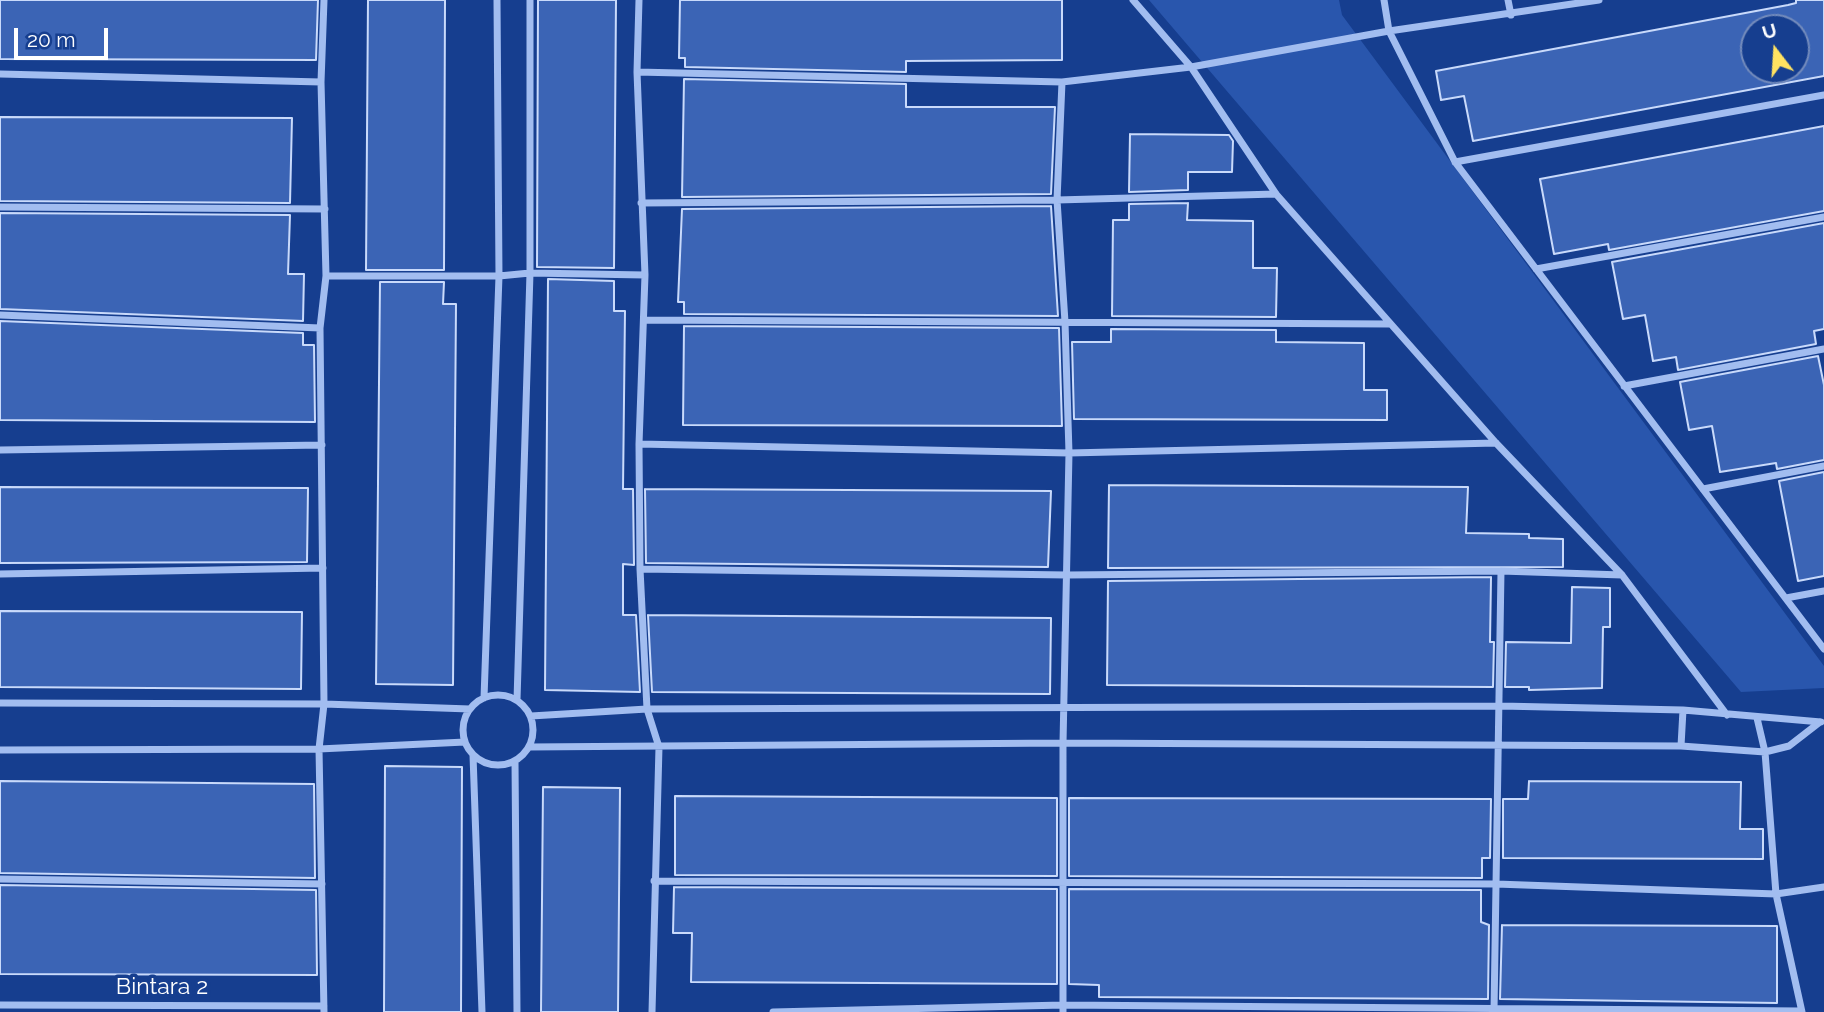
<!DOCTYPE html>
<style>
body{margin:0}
#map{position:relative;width:1824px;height:1012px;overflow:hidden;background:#163e8f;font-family:Raleway,sans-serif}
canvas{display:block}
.north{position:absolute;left:1740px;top:14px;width:70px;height:70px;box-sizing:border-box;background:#163e8f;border:2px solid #738bbc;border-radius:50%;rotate:343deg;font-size:19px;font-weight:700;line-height:28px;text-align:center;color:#fff}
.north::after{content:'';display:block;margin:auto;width:24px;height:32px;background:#ffe261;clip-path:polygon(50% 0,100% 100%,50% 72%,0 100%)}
.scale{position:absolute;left:14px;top:28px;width:94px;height:32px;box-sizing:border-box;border:4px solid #fff;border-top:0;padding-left:9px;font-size:21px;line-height:24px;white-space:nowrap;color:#fff;-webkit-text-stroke:5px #163e8f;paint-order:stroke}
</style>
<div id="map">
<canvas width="1824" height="1012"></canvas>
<div class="north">U</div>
<div class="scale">20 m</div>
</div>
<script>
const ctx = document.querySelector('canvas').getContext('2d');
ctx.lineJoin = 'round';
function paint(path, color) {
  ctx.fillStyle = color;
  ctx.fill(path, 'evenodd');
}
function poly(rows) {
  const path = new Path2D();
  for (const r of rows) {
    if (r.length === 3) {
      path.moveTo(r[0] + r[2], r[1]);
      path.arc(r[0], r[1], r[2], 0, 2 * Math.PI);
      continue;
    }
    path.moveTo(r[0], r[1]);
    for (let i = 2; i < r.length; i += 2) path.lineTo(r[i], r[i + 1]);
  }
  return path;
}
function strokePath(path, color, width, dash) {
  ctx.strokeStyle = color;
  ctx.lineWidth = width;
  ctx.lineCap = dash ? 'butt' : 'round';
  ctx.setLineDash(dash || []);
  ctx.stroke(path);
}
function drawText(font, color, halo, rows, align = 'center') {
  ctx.font = font + ' Raleway,sans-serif';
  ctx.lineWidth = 7;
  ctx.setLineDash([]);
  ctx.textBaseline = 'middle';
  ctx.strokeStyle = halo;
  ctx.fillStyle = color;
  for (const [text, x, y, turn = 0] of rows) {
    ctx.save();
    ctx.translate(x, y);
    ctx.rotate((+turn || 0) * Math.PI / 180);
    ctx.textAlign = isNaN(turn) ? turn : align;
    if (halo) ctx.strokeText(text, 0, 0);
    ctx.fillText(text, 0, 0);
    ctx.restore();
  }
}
const green = poly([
 [1149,0,1339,0,1342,15,1824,666,1824,688,1741,692]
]);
const building = poly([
 [0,0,318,0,316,60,0,59,0,0],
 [368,0,445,0,444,270,366,270,368,0],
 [538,0,616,0,614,268,537,267,538,0],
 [680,0,1062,0,1062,60,906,61,906,72,685,67,685,58,679,58,680,0],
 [1796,0,1824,0,1824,76,1473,141,1464,96,1441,100,1436,71,1788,5,1796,3,1796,0],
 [1754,28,1796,28,1796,70,1754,70,1754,28],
 [684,79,906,84,906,107,1055,107,1051,194,682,197,684,79],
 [0,117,292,118,290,203,0,201,0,117],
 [1824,126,1824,211,1609,250,1608,244,1554,254,1540,179,1824,126],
 [1130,134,1229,135,1233,141,1232,172,1188,172,1188,190,1129,192,1130,134],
 [1188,203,1187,220,1253,221,1253,268,1277,268,1276,317,1112,316,1113,220,1129,220,1129,204,1188,203],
 [1051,206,1058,316,684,314,684,302,678,302,682,209,1051,206],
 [0,213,290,215,288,274,304,274,303,321,0,309,0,213],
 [1824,223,1824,329,1814,331,1816,344,1678,370,1676,357,1653,361,1645,315,1623,319,1612,262,1824,223],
 [548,279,614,281,614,311,625,311,623,489,633,489,634,565,623,564,623,615,636,615,640,692,545,690,548,279],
 [380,282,444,282,443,304,456,304,453,685,376,684,380,282],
 [0,321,303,333,303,345,314,345,315,422,0,420,0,321],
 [684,326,1059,328,1062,426,683,425,684,326],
 [1111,329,1276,330,1276,342,1364,343,1364,390,1387,390,1387,420,1074,419,1072,342,1111,342,1111,329],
 [1818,356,1824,385,1824,460,1777,469,1776,463,1720,472,1712,426,1689,430,1680,382,1818,356],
 [1824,472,1824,576,1798,581,1779,481,1824,472],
 [1109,485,1468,487,1466,533,1529,534,1529,538,1563,539,1563,567,1108,568,1109,485],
 [0,487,308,488,307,562,0,563,0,487],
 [645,489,1051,491,1048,567,646,563,645,489],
 [1491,577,1490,642,1494,642,1493,687,1107,685,1108,581,1491,577],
 [1572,587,1610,588,1610,627,1603,627,1602,688,1529,690,1529,687,1505,687,1506,642,1571,643,1572,587],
 [0,611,302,612,301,689,0,687,0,611],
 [648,615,1051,618,1050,694,652,692,648,615],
 [385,766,462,767,461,1012,384,1012,385,766],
 [0,781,314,784,315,878,0,873,0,781],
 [1529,781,1741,782,1740,829,1763,829,1763,859,1503,858,1503,799,1528,799,1529,781],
 [543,787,620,788,618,1012,541,1012,543,787],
 [675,796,1057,798,1057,876,675,875,675,796],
 [1069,798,1491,799,1490,858,1482,858,1482,878,1069,876,1069,798],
 [0,885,316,890,317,975,0,974,0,885],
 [674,887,1057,889,1057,984,691,982,692,933,673,933,674,887],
 [1069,889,1481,890,1481,922,1489,925,1488,999,1099,997,1099,985,1069,984,1069,889],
 [1502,925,1777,926,1777,1003,1500,999,1502,925]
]);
const minor = poly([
 [324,0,321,82,326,276,320,328,324,704,319,749,324,1012],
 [639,0,637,72,645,275,639,444,640,569,647,709,659,747,652,1012],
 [1133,0,1191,67,1276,194,1496,443,1622,575,1727,715],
 [1384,0,1389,31,1455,162,1824,649],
 [1508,0,1511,15],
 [637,72,1062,82,1191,67,1389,31,1599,0],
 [0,74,321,82],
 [1062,82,1057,200,1065,322,1069,453,1063,743,1063,1012],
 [1455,162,1824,95],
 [641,203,1057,200,1276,194],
 [0,207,325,209],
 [1536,269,1824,217],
 [326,276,499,276,530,273,645,275],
 [0,315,320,328],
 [644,320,1389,324],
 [1624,386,1824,349],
 [639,444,1069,453,1496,443],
 [0,450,322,445],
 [1703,489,1824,466],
 [640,569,1067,575,1501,571,1622,575],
 [0,574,323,568],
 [1786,598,1824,591],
 [498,730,35],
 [484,698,499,276,497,0],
 [517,700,530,273,530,0],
 [0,703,324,704,470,709],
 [531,716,647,709,1501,706,1683,710,1821,722],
 [1757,718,1765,752,1776,894,1802,1012],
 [1681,746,1683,710],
 [529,747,1063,743,1681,746,1765,752,1789,746,1820,722],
 [0,750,319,749,465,742],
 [473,755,482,1012],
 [515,761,517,1012],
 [0,879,322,884],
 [654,881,1496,884,1776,894,1824,887],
 [0,1005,324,1006],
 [1494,1011,1501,571],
 [773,1012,1063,1005,1801,1011]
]);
const streetNames = [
 ["Bintara 2",162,987]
];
paint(green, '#2956ad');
paint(building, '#3b64b5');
strokePath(building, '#c9dafb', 2);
strokePath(minor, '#a2bdf0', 7);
drawText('23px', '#fff', '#163e8f', streetNames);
</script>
